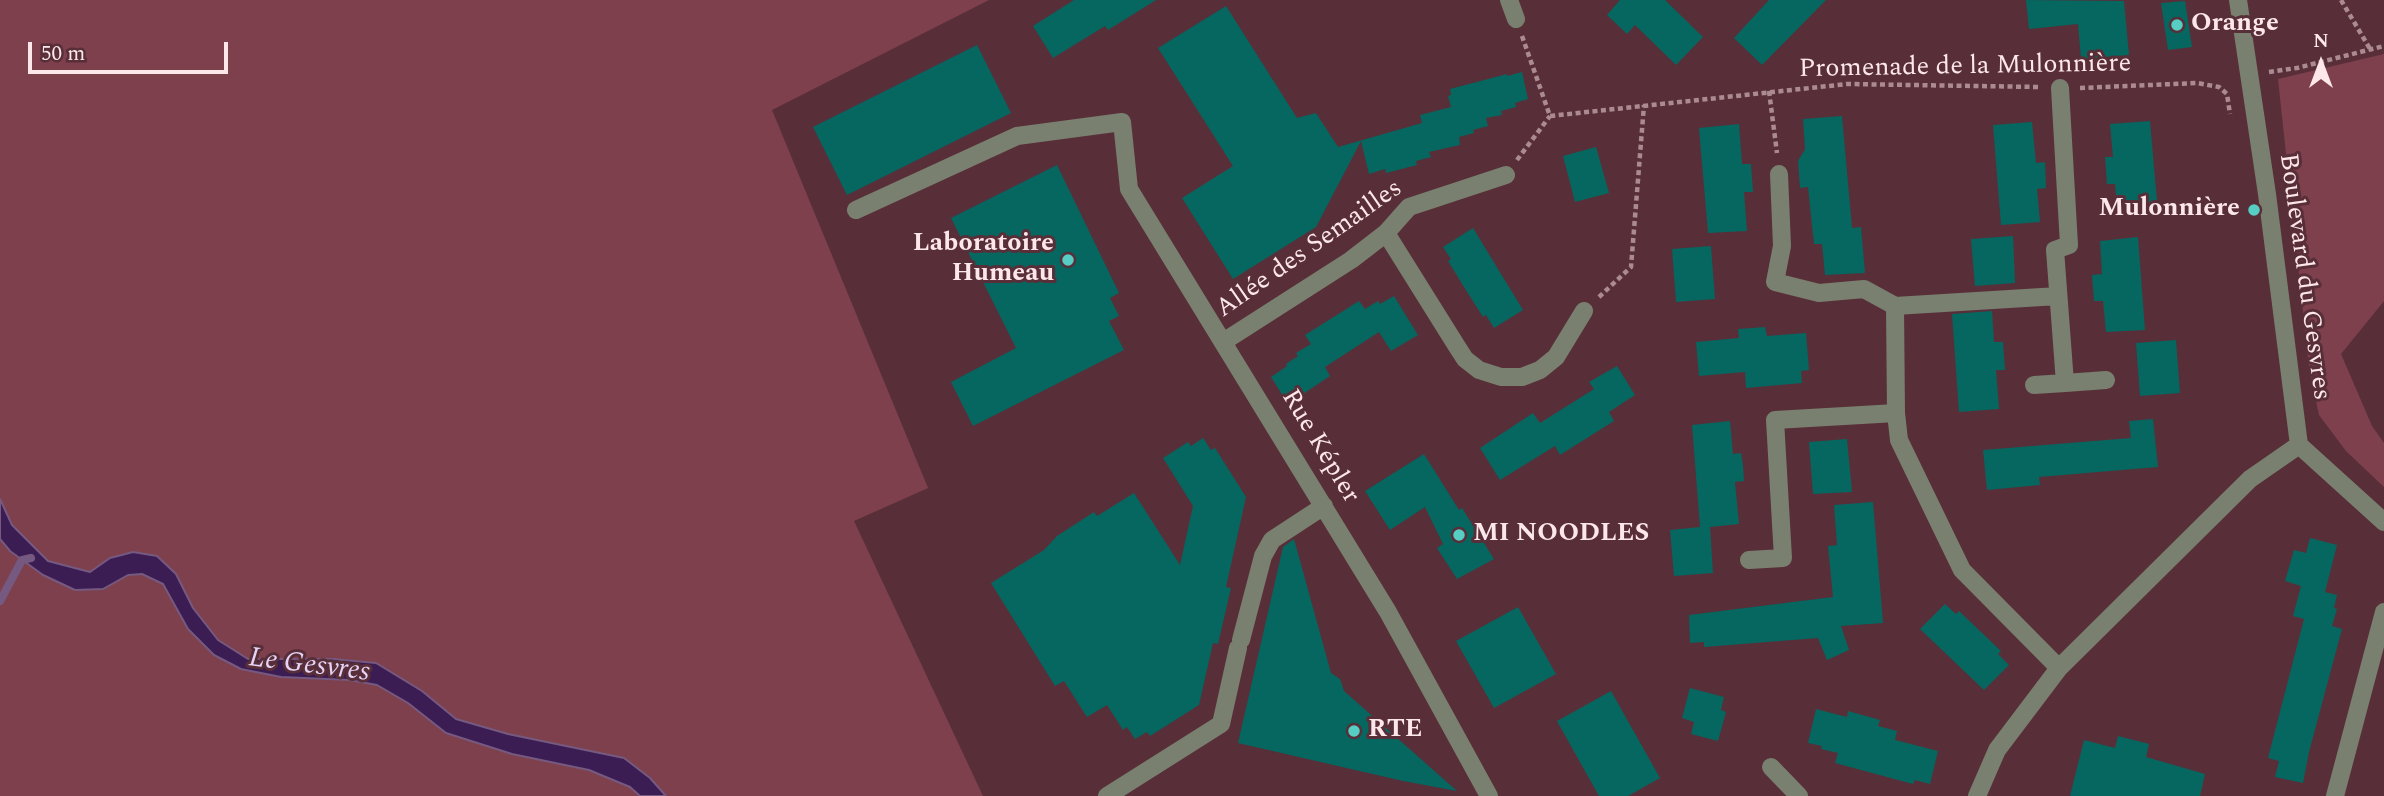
<!DOCTYPE html>
<meta charset="utf-8">
<style>
body{margin:0}
#map{position:relative;width:2384px;height:796px;overflow:hidden;background:#582f38;font-family:Spectral,serif}
canvas{display:block}
.north{position:absolute;left:2286px;top:28px;width:70px;height:70px;-webkit-text-stroke:5px #582f38;paint-order:stroke;rotate:0deg;font-size:19px;font-weight:700;line-height:28px;text-align:center;color:#fde7ea}
.north::after{content:'';display:block;margin:auto;width:24px;height:32px;background:#fde7ea;clip-path:polygon(50% 0,100% 100%,50% 72%,0 100%)}
.scale{position:absolute;left:28px;top:42px;width:200px;height:32px;box-sizing:border-box;border:4px solid #fde7ea;border-top:0;padding-left:9px;font-size:21px;line-height:24px;white-space:nowrap;color:#fde7ea;-webkit-text-stroke:5px #582f38;paint-order:stroke}
</style>
<div id="map">
<canvas width="2384" height="796"></canvas>
<div class="north">N</div>
<div class="scale">50 m</div>
</div>
<script>
const ctx = document.querySelector('canvas').getContext('2d');
ctx.lineJoin = 'round';
function paint(path, color) {
  ctx.fillStyle = color;
  ctx.fill(path, 'evenodd');
}
function poly(rows) {
  const path = new Path2D();
  for (const r of rows) {
    path.moveTo(r[0], r[1]);
    for (let i = 2; i < r.length; i += 2) path.lineTo(r[i], r[i + 1]);
  }
  return path;
}
function strokePath(path, color, width, dash) {
  ctx.strokeStyle = color;
  ctx.lineWidth = width;
  ctx.lineCap = dash ? 'butt' : 'round';
  ctx.setLineDash(dash || []);
  ctx.stroke(path);
}
function drawText(font, color, halo, rows, align = 'center') {
  ctx.font = font + ' Spectral,serif';
  ctx.lineWidth = 6;
  ctx.setLineDash([]);
  ctx.textBaseline = 'middle';
  ctx.strokeStyle = halo;
  ctx.fillStyle = color;
  for (const [text, x, y, turn = 0] of rows) {
    ctx.save();
    ctx.translate(x, y);
    ctx.rotate((+turn || 0) * Math.PI / 180);
    ctx.textAlign = isNaN(turn) ? turn : align;
    if (halo) ctx.strokeText(text, 0, 0);
    ctx.fillText(text, 0, 0);
    ctx.restore();
  }
}
const green = poly([
 [0,0,989,0,772,110,928,488,854,521,983,796,666,796,650,778,624,758,508,734,456,719,422,691,332,659,248,659,218,640,193,608,176,574,110,558,90,572,48,561,12,525,0,499],
 [2384,54,2384,301,2341,354,2372,426,2384,443,2384,487,2346,451,2319,415,2309,368,2278,79],
 [0,539,10,551,43,575,103,589,128,575,142,574,163,584,188,629,214,655,377,685,408,703,446,733,512,754,589,770,630,787,640,796,0,796]
]);
const water = poly([
 [0,499,12,525,48,561,90,572,110,558,133,552,157,556,176,574,193,608,218,640,248,659,332,659,376,663,422,691,456,719,508,734,624,758,650,778,666,796,640,796,630,787,589,770,512,754,446,733,408,703,377,685,350,680,281,677,241,669,214,655,188,629,163,584,142,574,128,575,103,589,75,590,43,575,10,551,0,539,0,499]
]);
const stream = poly([
 [0,601,22,560,31,558]
]);
const building = poly([
 [1074,0,1156,0,1108,30,1105,26,1053,58,1033,26],
 [1620,0,1665,0,1703,37,1676,65,1635,25,1627,34,1607,15],
 [1769,0,1826,0,1762,65,1734,38],
 [2026,0,2124,1,2129,55,2081,59,2078,24,2029,29],
 [2185,1,2192,47,2168,50,2161,3],
 [1226,6,1297,118,1316,113,1338,147,1422,123,1420,115,1451,107,1448,96,1451,95,1450,89,1507,74,1507,76,1522,72,1528,99,1515,103,1516,107,1501,111,1502,115,1486,118,1488,126,1473,130,1474,133,1459,137,1460,145,1429,152,1431,157,1416,161,1417,165,1386,173,1385,169,1369,174,1361,141,1316,227,1233,279,1182,198,1233,166,1158,48],
 [977,45,1011,113,847,195,813,127],
 [1842,116,1852,228,1861,227,1865,273,1825,275,1822,244,1814,244,1808,187,1800,188,1798,161,1805,149,1803,119],
 [2150,121,2158,213,2118,216,2115,184,2107,184,2106,170,2105,157,2113,157,2110,124],
 [2032,122,2036,163,2045,162,2046,188,2037,189,2040,222,2001,225,1993,125],
 [1739,124,1742,164,1751,164,1753,192,1744,192,1747,231,1708,233,1699,128],
 [1596,147,1609,193,1575,202,1563,156],
 [1057,165,1119,293,1110,298,1119,316,1109,321,1124,350,973,426,951,382,1016,348,951,218],
 [1473,228,1523,310,1494,328,1486,315,1483,317,1464,287,1448,261,1451,259,1443,247],
 [2013,236,2015,283,1975,286,1971,239],
 [2138,237,2145,330,2106,332,2103,301,2094,301,2092,275,2102,274,2100,241],
 [1711,246,1715,299,1676,302,1672,249],
 [1394,296,1418,335,1391,351,1379,332,1325,367,1330,376,1288,404,1271,377,1287,366,1286,364,1298,356,1296,353,1311,344,1305,335,1359,301,1365,309,1378,301,1380,304],
 [1992,311,1994,342,2003,342,2005,370,1996,370,1999,409,1959,412,1952,314],
 [1765,327,1767,336,1806,333,1809,370,1801,371,1802,383,1746,388,1745,372,1699,376,1696,342,1739,338,1738,329],
 [2176,340,2180,393,2140,396,2136,343],
 [1617,366,1635,395,1609,412,1614,421,1560,455,1555,446,1500,480,1480,448,1533,413,1540,423,1594,389,1589,382],
 [2153,419,2158,467,2039,477,2040,485,1987,490,1983,450,2131,438,2129,421],
 [1730,421,1733,454,1741,453,1743,465,1744,481,1735,482,1739,524,1710,527,1713,573,1674,576,1670,530,1700,527,1692,425],
 [1203,438,1211,450,1215,448,1246,497,1226,587,1231,588,1218,644,1213,643,1199,705,1150,736,1147,732,1135,739,1127,727,1123,730,1107,705,1087,717,1064,681,1055,686,991,583,1044,550,1057,536,1094,512,1097,516,1134,493,1180,565,1193,506,1163,458,1188,442,1191,446],
 [1847,439,1852,492,1813,494,1809,442],
 [1424,454,1459,510,1462,508,1494,559,1457,579,1437,548,1443,544,1425,507,1390,530,1365,491],
 [1873,502,1883,623,1841,626,1849,650,1827,660,1818,638,1704,647,1704,642,1690,643,1689,615,1833,597,1828,546,1837,545,1834,505],
 [2310,538,2337,545,2325,592,2337,595,2334,608,2337,609,2332,626,2342,629,2309,752,2303,783,2275,777,2279,761,2268,758,2304,619,2293,616,2301,586,2285,581,2294,550,2306,553],
 [1294,539,1331,673,1340,679,1344,691,1457,791,1403,781,1238,743,1283,547],
 [1945,604,1956,614,1959,611,1979,630,2001,651,1998,654,2009,665,1984,690,1920,629],
 [1518,607,1556,674,1494,708,1456,641],
 [1690,688,1724,697,1721,710,1726,712,1718,741,1691,734,1694,722,1682,718],
 [1611,691,1660,778,1628,796,1599,796,1557,721],
 [1816,709,1847,717,1848,711,1880,720,1878,726,1897,731,1895,740,1938,751,1930,784,1915,780,1913,784,1835,763,1838,753,1821,749,1822,746,1808,743],
 [2118,736,2149,744,2146,757,2205,774,2200,796,2070,796,2084,740,2115,748]
]);
const path = poly([
 [2341,0,2370,49],
 [1522,36,1550,116,1847,84,2040,87],
 [2269,72,2297,68,2384,46],
 [2080,88,2197,83,2219,87,2227,94,2230,114],
 [1769,91,1777,153],
 [1517,160,1550,116],
 [1599,297,1631,267,1644,105]
]);
const minor = poly([
 [1509,0,1516,19],
 [2238,0,2267,194,2299,445,2384,522],
 [1779,174,1782,246,1775,282,1819,293,1864,289,1895,306],
 [856,210,1017,136,1122,122,1129,189,1388,612,1489,796],
 [1386,233,1456,345,1465,359,1479,370,1501,377,1522,377,1540,370,1556,357,1584,311],
 [1895,306,1896,413,1899,440,1962,570,2059,668],
 [1895,306,2058,296],
 [1223,342,1351,260,1386,233,1409,207,1506,175],
 [2065,383,2106,380],
 [2034,385,2065,383,2055,250,2069,245,2060,88],
 [1749,560,1783,558,1775,420,1896,413],
 [1241,640,1263,556,1272,540,1324,506],
 [1771,767,1799,796],
 [1107,796,1221,724,1238,648],
 [1977,796,1997,750,2059,668,2250,479,2299,445],
 [2335,796,2384,612]
]);
const markers = [
 [2177,25,7,"#56cec4"],
 [2254,210,7,"#56cec4"],
 [1068,260,7,"#56cec4"],
 [1459,535,7,"#56cec4"],
 [1354,731,7,"#56cec4"]
];
const poiNames = [
 ["Orange",2191,25],
 ["Mulonnière",2240,210,"right"],
 ["Laboratoire",1054,245,"right"],
 ["Humeau",1054,275,"right"],
 ["MI NOODLES",1473,535],
 ["RTE",1368,731]
];
const streetNames = [
 ["Promenade de la Mulonnière",1965,68,-1],
 ["Allée des Semailles",1310,250,-35],
 ["Boulevard du Gesvres",2303,277,82],
 ["Rue Képler",1319,447,59]
];
const waterNames = [
 ["Le Gesvres",309,667,7]
];
paint(green, '#7f404d');
paint(water, '#3b1c53');
strokePath(water, '#755980', 2);
strokePath(stream, '#755980', 8);
paint(building, '#066660');
strokePath(path, '#ab8b91', 4.5, [5, 3.5]);
strokePath(minor, '#79806f', 18);
for (const [x, y, r, color] of markers) {
  const dot = new Path2D();
  dot.arc(x, y, r, 0, 2 * Math.PI);
  ctx.fillStyle = color;
  ctx.fill(dot);
  strokePath(dot, '#582f38', 2.5);
}
drawText('bold 26px', '#fde7ea', '#582f38', poiNames, 'left');
drawText('26px', '#fde7ea', '#582f38', streetNames);
drawText('italic 28px', '#e5d4f7', '#582f38', waterNames);
</script>
